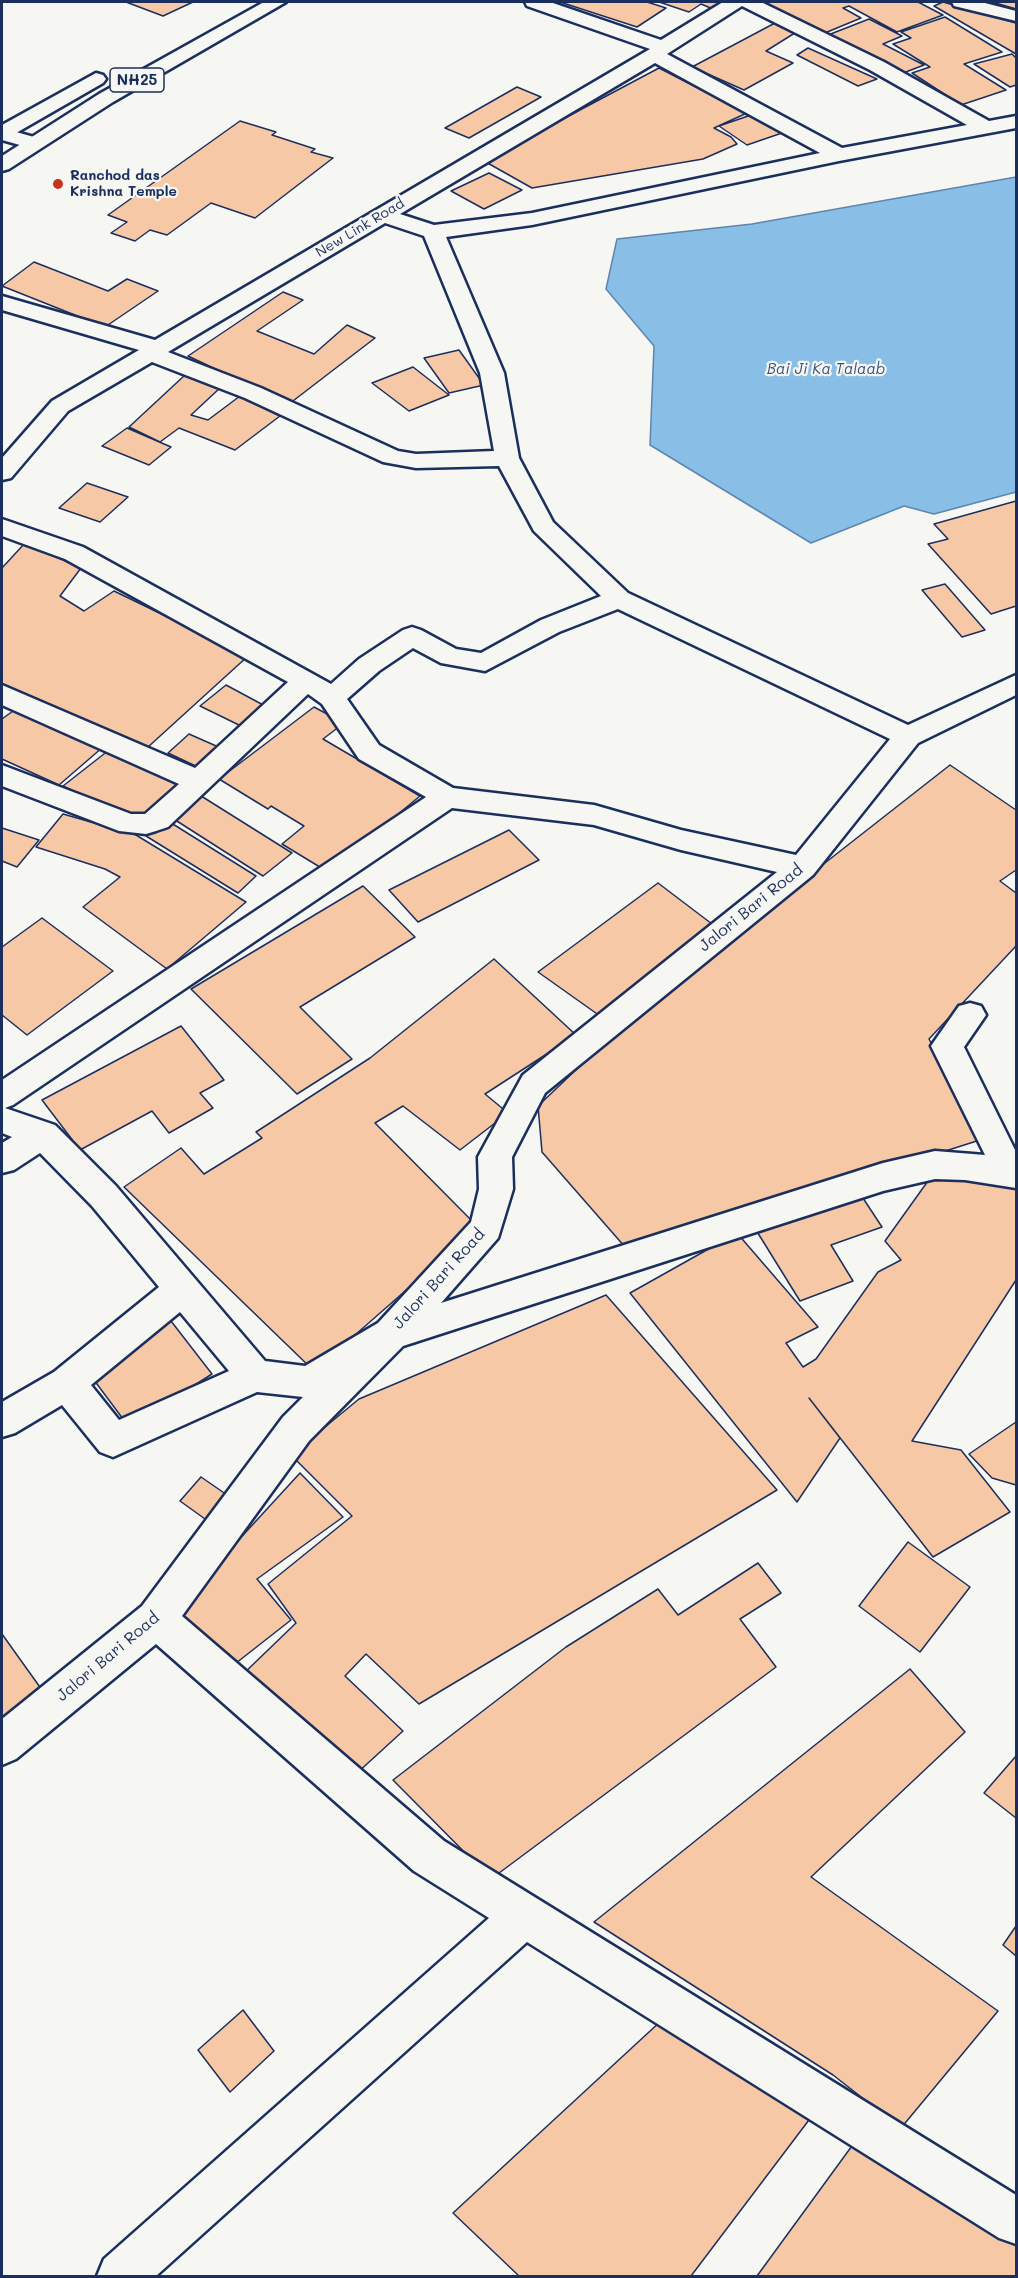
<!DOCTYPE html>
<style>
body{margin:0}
#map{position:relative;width:1018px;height:2278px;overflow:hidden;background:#f6f6f2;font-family:Mali,sans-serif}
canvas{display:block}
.frame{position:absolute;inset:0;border:3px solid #1b2f5e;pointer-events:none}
</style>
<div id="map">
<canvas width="1018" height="2278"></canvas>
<div class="frame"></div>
</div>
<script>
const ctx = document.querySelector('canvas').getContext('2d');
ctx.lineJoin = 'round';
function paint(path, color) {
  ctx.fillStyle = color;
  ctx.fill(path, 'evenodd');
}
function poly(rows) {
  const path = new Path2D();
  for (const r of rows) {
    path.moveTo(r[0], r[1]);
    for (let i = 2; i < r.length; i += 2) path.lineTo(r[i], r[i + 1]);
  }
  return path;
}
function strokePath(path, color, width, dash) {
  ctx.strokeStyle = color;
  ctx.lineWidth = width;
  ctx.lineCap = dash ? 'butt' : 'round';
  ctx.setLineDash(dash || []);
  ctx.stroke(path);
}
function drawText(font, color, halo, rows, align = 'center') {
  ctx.font = font + ' Mali,sans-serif';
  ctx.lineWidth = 4.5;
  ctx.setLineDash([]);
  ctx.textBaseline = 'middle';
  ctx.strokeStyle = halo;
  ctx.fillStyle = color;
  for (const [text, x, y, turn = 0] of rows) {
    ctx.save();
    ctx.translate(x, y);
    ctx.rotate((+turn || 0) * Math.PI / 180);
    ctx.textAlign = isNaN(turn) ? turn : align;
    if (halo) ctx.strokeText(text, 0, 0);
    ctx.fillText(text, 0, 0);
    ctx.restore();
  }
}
const water = poly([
 [1016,177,1016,492,934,514,904,506,811,543,650,445,654,346,606,289,617,239,752,224,1016,177]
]);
const building = poly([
 [126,2,193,2,163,16,126,2],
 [560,2,647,2,666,8,637,27,560,2],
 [659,2,722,2,713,9,701,4,689,12,659,2],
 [753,2,918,2,943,15,897,32,849,6,843,8,861,18,820,35,753,2],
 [943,2,1016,23,1016,54,934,6,943,2],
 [992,2,1016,2,1016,9,992,2],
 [945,17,1002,52,964,64,1006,90,961,105,912,73,930,67,893,44,911,38,901,32,945,17],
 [869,19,902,36,883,44,924,65,898,75,823,37,869,19],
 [775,23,798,31,766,51,793,63,744,90,692,67,775,23],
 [808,48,877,79,858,86,797,55,808,48],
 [1012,54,1016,58,1016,85,1010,87,974,64,1012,54],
 [659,68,747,113,714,128,731,137,737,144,703,159,532,188,484,161,659,68],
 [517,87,541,97,469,138,445,128,517,87],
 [754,114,782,133,747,145,719,126,754,114],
 [240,121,276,132,272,135,315,149,311,152,333,158,255,218,211,203,167,235,150,230,135,241,111,233,127,222,108,215,240,121],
 [489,173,522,190,484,209,451,191,489,173],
 [34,262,108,291,127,279,158,291,105,327,2,286,34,262],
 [283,292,303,300,257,331,314,354,347,325,375,338,289,404,188,356,283,292],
 [459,350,484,385,449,393,424,358,459,350],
 [413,367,449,395,409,411,372,383,413,367],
 [185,375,221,387,191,415,208,420,240,396,280,416,235,450,179,428,160,442,129,427,185,375],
 [127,428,171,447,149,465,102,446,127,428],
 [87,483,128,497,100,522,59,508,87,483],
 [1016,501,1016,606,991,614,928,544,948,539,934,524,1016,501],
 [25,543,81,568,60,596,84,611,114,591,248,656,148,747,2,684,2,568,25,543],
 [945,584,985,630,962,637,922,590,945,584],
 [226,685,267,707,243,727,200,706,226,685],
 [314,707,344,723,323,739,420,796,328,872,282,844,304,826,271,806,268,809,219,779,314,707],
 [13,711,103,747,59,785,2,759,2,719,13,711],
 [189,734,223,749,202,769,168,753,189,734],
 [109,750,188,781,138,822,63,786,109,750],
 [950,765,1016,810,1016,870,1000,881,1016,893,1016,946,929,1039,983,1139,710,1226,625,1247,542,1152,538,1106,645,1004,950,765],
 [198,794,292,853,263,876,169,816,198,794],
 [63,814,136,835,246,902,167,969,83,907,120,877,105,869,36,847,63,814],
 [168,821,256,876,238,893,146,836,168,821],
 [2,828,39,840,17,867,2,861,2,828],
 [509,830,539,860,418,922,389,890,509,830],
 [658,883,716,927,600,1016,538,972,658,883],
 [363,886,415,937,300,1007,352,1059,297,1094,191,989,363,886],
 [42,918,113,971,27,1035,2,1015,2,947,42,918],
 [494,959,576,1035,485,1094,508,1113,460,1150,403,1106,375,1123,478,1227,314,1371,124,1187,181,1148,204,1174,262,1138,256,1132,370,1058,494,959],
 [181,1026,224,1080,200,1093,213,1108,169,1133,152,1111,80,1150,42,1100,181,1026],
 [938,1167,1016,1180,1016,1280,912,1441,961,1450,1010,1512,933,1557,809,1398,840,1438,797,1502,630,1293,737,1233,818,1327,786,1343,803,1367,816,1359,878,1272,901,1260,885,1241,938,1167],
 [859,1192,882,1227,831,1245,853,1281,800,1301,756,1230,859,1192],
 [606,1295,777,1490,419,1704,366,1654,345,1676,403,1731,356,1774,239,1678,296,1623,268,1584,352,1516,291,1455,359,1399,606,1295],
 [171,1321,212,1374,129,1427,88,1372,171,1321],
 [1016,1422,1016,1485,992,1478,969,1454,1016,1422],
 [300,1473,343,1517,257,1579,291,1620,231,1667,181,1615,223,1557,300,1473],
 [201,1477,233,1499,212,1524,180,1501,201,1477],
 [908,1542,970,1587,920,1652,859,1606,908,1542],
 [758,1563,781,1593,740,1619,776,1667,491,1879,393,1780,566,1647,658,1589,678,1615,758,1563],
 [2,1634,42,1690,2,1721,2,1634],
 [910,1669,965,1732,811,1877,998,2011,901,2128,833,2075,594,1922,910,1669],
 [1016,1756,1016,1818,984,1793,1016,1756],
 [1016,1926,1016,1956,1003,1945,1016,1926],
 [243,2010,274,2051,230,2092,198,2050,243,2010],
 [662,2020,815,2112,691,2276,519,2276,453,2213,662,2020],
 [857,2139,900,2161,1016,2234,1016,2276,757,2276,857,2139]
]);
const minor = poly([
 [525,2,550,2,661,40,723,2,761,2,884,62,989,121,1016,116,1016,128,839,161,532,225,446,237,504,373,519,458,553,522,628,593,908,725,1016,675,1016,695,918,743,813,875,545,1093,512,1157,513,1189,498,1238,441,1303,883,1163,935,1151,985,1155,931,1046,959,1006,970,1003,981,1006,986,1015,964,1047,1016,1152,1016,1188,965,1180,935,1179,883,1191,403,1346,309,1441,182,1616,444,1841,1016,2195,1016,2244,999,2238,527,1942,156,2276,97,2276,104,2259,489,1918,414,1871,156,1644,16,1759,2,1765,2,1719,142,1606,283,1417,303,1397,257,1392,113,1457,100,1452,62,1405,15,1433,2,1437,2,1402,54,1372,159,1287,92,1206,40,1153,14,1170,2,1173,2,1143,12,1137,2,1133,2,1080,426,797,359,759,322,704,308,694,168,827,156,831,146,834,119,831,2,786,2,765,131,814,145,814,179,784,2,705,2,685,195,768,288,682,65,559,2,536,2,519,83,547,331,684,359,659,403,630,412,627,421,630,456,649,481,653,541,620,601,596,534,531,499,466,416,468,383,462,245,398,152,362,68,411,11,478,2,480,2,458,52,401,139,350,2,310,2,296,155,340,650,49,527,6,525,2],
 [742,6,870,70,967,125,842,148,667,54,742,6],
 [655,63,820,153,532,213,434,225,400,214,655,63],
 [385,223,424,236,480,373,494,451,416,454,398,451,261,388,168,352,385,223],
 [618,609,890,739,796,855,681,830,594,805,453,788,379,745,347,699,379,671,413,648,441,663,485,671,559,632,618,609],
 [452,808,594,825,681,850,777,872,523,1075,478,1157,479,1189,471,1222,378,1323,305,1366,265,1361,116,1186,55,1125,5,1108,13,1105,452,808],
 [180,1312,229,1371,119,1420,91,1385,180,1312],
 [952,2,981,2,1016,11,1016,21,954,6,952,2],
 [2,128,41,139,44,143,41,147,34,149,2,140,2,128]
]);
const major = poly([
 [264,2,286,2,113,102,9,169,2,171,2,156,99,94,264,2],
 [96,73,103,75,106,79,103,83,9,137,2,139,2,125,96,73]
]);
const markers = [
 [58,184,6,"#c8321e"]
];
const farPoinames = [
 ["Ranchod das",70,176],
 ["Krishna Temple",70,192]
];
const farStreetnames = [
 ["New Link Road",360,228,-31]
];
const shields = [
 [137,80,54]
];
const shieldNames = [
 ["NH25",137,80]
];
const farWaternames = [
 ["Bai Ji Ka Talaab",826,369]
];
const streetNames = [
 ["Jalori Bari Road",751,908,-39],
 ["Jalori Bari Road",439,1279,-48],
 ["Jalori Bari Road",108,1657,-40]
];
paint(water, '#89bfe6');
strokePath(water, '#5d85b0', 1.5);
paint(building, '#f7c8a6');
strokePath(building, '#1b2f5e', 1.5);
strokePath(minor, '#1b2f5e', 5);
strokePath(major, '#1b2f5e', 5);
paint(minor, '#f6f6f2');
paint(major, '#f6f6f2');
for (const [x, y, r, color] of markers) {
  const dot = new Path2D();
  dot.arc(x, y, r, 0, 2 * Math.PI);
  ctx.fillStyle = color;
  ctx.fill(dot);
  strokePath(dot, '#f6f6f2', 2);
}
drawText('bold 14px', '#1b2f5e', '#f6f6f2', farPoinames, 'left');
drawText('14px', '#1b2f5e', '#f6f6f2', farStreetnames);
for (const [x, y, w] of shields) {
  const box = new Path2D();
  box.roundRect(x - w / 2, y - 12, w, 24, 4.5);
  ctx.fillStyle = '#f6f6f2';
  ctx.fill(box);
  strokePath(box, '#1b2f5e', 1.5);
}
drawText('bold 15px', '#1b2f5e', null, shieldNames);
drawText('italic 15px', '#365380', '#f6f6f2', farWaternames);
drawText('16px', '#1b2f5e', '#f6f6f2', streetNames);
</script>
